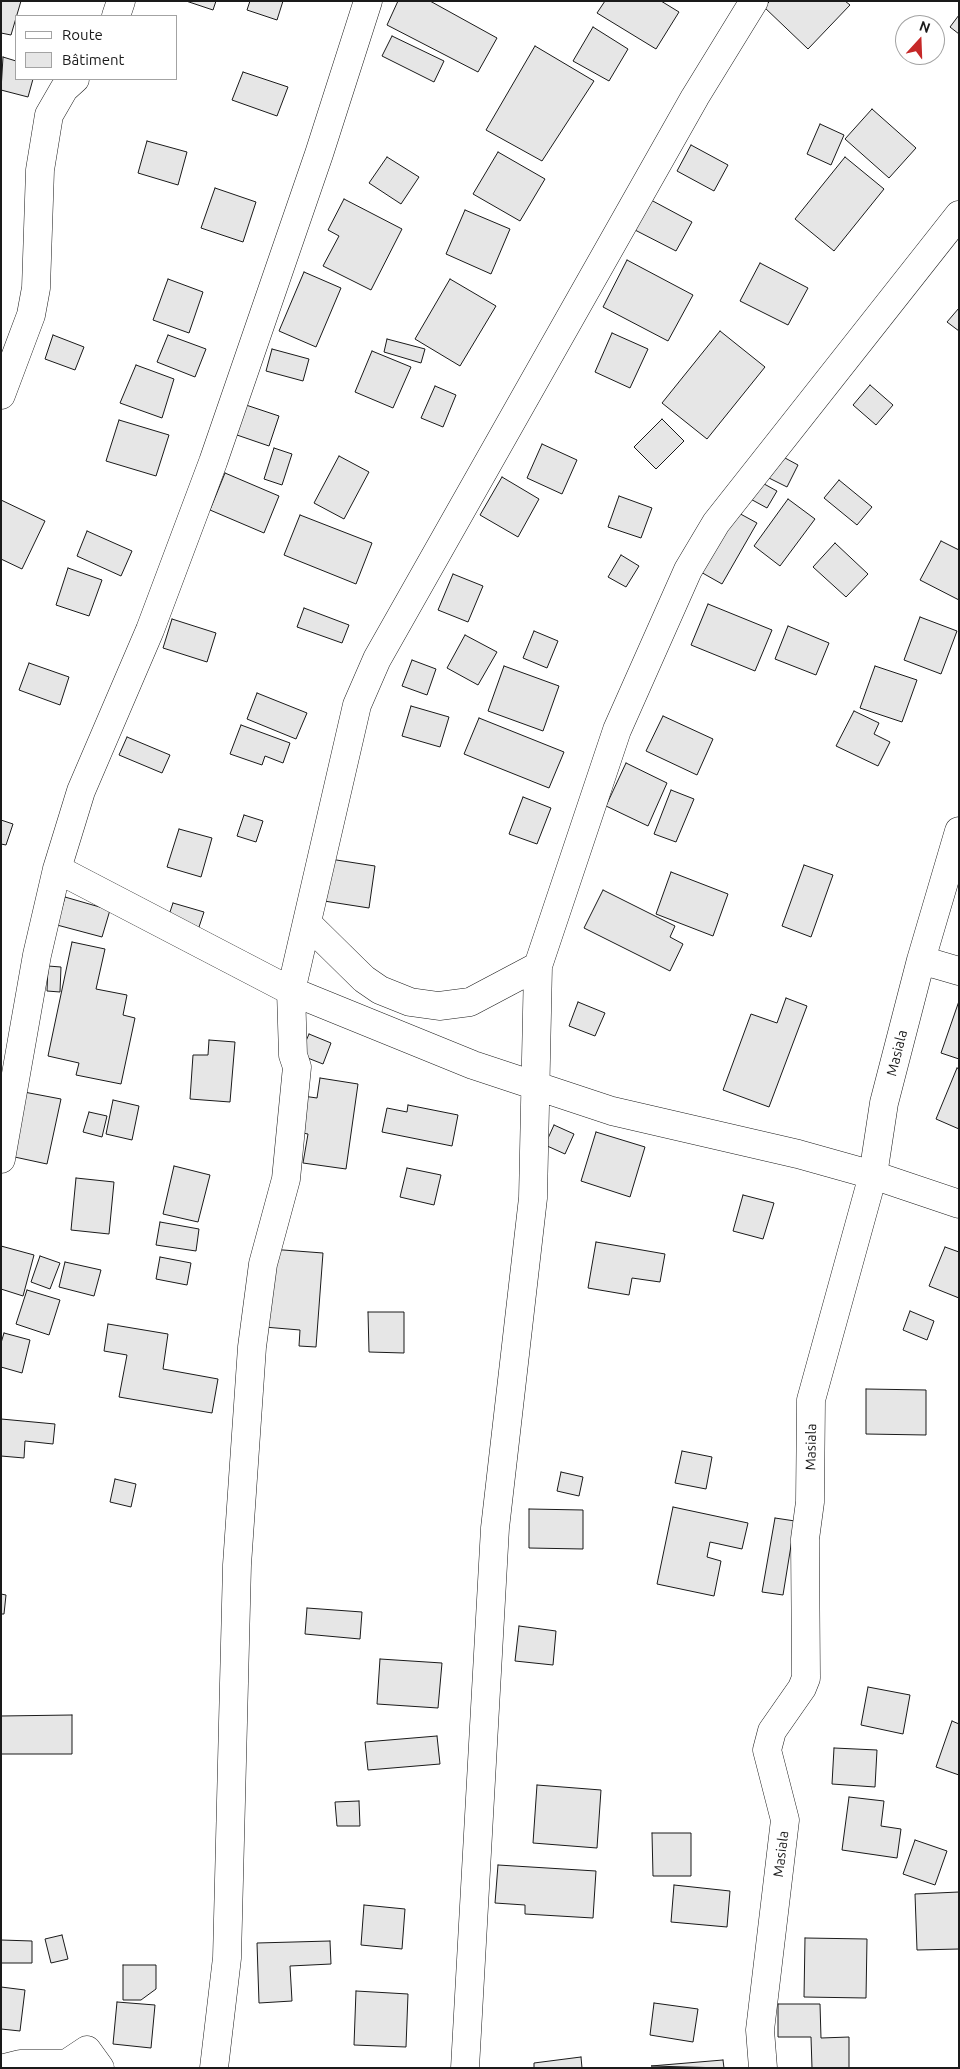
<!DOCTYPE html>
<meta charset="utf-8">
<style>
body{margin:0}
#map{position:relative;width:960px;height:2069px;overflow:hidden;background:#fff;font-family:Ubuntu,sans-serif}
canvas{display:block}
.frame{position:absolute;inset:0;border:2px solid #1a1a1a;pointer-events:none}
.legend{position:absolute;left:15px;top:15px;width:162px;height:65px;box-sizing:border-box;background:#fff;border:1px solid #a3a3a3;margin:0;padding:6px 9px;list-style:none;font-size:15px;color:#1a1a1a}
.legend li{display:flex;align-items:center;gap:10px;height:25px}
.legend b{width:25px;border:1px solid #a3a3a3}
.north{position:absolute;left:895px;top:15px;width:50px;height:50px;box-sizing:border-box;background:#fff;border:1px solid #a3a3a3;border-radius:50%;rotate:20deg;font-size:14px;font-weight:700;line-height:20px;text-align:center;color:#1a1a1a}
.north::after{content:'';display:block;margin:auto;width:18px;height:22px;background:#c62828;clip-path:polygon(50% 0,100% 100%,50% 72%,0 100%)}
</style>
<div id="map">
<canvas width="960" height="2069"></canvas>
<div class="frame"></div>
<ul class="legend">
<li><b style="height:6px;background:#fff"></b>Route</li>
<li><b style="height:14px;background:#e6e6e6"></b>Bâtiment</li>
</ul>
<div class="north">N</div>
</div>
<script>
const ctx = document.querySelector('canvas').getContext('2d');
ctx.lineJoin = 'round';
function paint(path, color) {
  ctx.fillStyle = color;
  ctx.fill(path, 'evenodd');
}
function poly(rows) {
  const path = new Path2D();
  for (const r of rows) {
    path.moveTo(r[0], r[1]);
    for (let i = 2; i < r.length; i += 2) path.lineTo(r[i], r[i + 1]);
  }
  return path;
}
function strokePath(path, color, width, dash) {
  ctx.strokeStyle = color;
  ctx.lineWidth = width;
  ctx.lineCap = dash ? 'butt' : 'round';
  ctx.setLineDash(dash || []);
  ctx.stroke(path);
}
function drawText(font, color, halo, rows, align = 'center') {
  ctx.font = font + ' Ubuntu,sans-serif';
  ctx.lineWidth = 4;
  ctx.setLineDash([]);
  ctx.textBaseline = 'middle';
  ctx.strokeStyle = halo;
  ctx.fillStyle = color;
  for (const [text, x, y, turn = 0] of rows) {
    ctx.save();
    ctx.translate(x, y);
    ctx.rotate((+turn || 0) * Math.PI / 180);
    ctx.textAlign = isNaN(turn) ? turn : align;
    if (halo) ctx.strokeText(text, 0, 0);
    ctx.fillText(text, 0, 0);
    ctx.restore();
  }
}
const building = poly([
 [1,1,21,1,11,35,1,33,1,1],
 [186,1,216,1,213,10,186,1],
 [250,1,283,1,277,20,247,10,250,1],
 [398,1,430,1,497,38,478,72,387,25,398,1],
 [605,1,661,1,679,12,656,49,597,13,605,1],
 [770,1,845,1,850,5,808,49,764,7,770,1],
 [959,15,959,34,950,27,959,15],
 [593,27,628,49,609,81,573,61,593,27],
 [392,36,444,61,434,82,382,56,392,36],
 [535,46,594,81,542,161,486,130,535,46],
 [3,57,16,61,16,79,33,79,28,97,1,90,3,57],
 [243,72,288,87,277,116,232,100,243,72],
 [872,109,916,148,889,178,845,139,872,109],
 [820,124,844,135,831,165,807,154,820,124],
 [147,141,187,152,178,185,138,173,147,141],
 [691,145,728,165,714,191,677,171,691,145],
 [498,152,545,179,520,221,473,194,498,152],
 [387,157,419,177,401,204,369,183,387,157],
 [845,157,884,189,834,251,795,219,845,157],
 [215,188,256,202,243,242,201,228,215,188],
 [344,199,402,229,371,290,323,266,339,236,328,230,344,199],
 [651,200,692,222,676,251,635,230,651,200],
 [465,210,510,229,491,274,446,254,465,210],
 [627,260,693,295,668,341,603,307,627,260],
 [760,263,808,288,788,325,740,301,760,263],
 [304,272,341,288,316,347,279,331,304,272],
 [168,279,203,292,189,333,153,320,168,279],
 [450,279,496,306,460,366,415,339,450,279],
 [959,308,959,331,947,322,959,308],
 [720,331,765,367,707,439,662,403,720,331],
 [612,333,648,349,630,388,595,372,612,333],
 [53,335,84,347,75,370,45,359,53,335],
 [168,335,206,349,195,377,157,362,168,335],
 [387,339,425,349,421,363,384,352,387,339],
 [272,349,309,359,303,381,266,371,272,349],
 [372,351,411,367,393,408,355,392,372,351],
 [136,365,174,379,162,418,120,403,136,365],
 [870,385,893,405,876,425,853,405,870,385],
 [435,386,456,395,443,427,421,418,435,386],
 [243,404,279,416,269,446,234,434,243,404],
 [662,419,684,441,656,469,634,447,662,419],
 [119,420,169,435,156,476,106,461,119,420],
 [542,444,577,460,562,494,527,478,542,444],
 [274,448,292,454,282,485,264,479,274,448],
 [774,452,798,465,787,487,763,475,774,452],
 [339,456,369,472,344,519,314,503,339,456],
 [225,473,279,496,264,533,210,510,225,473],
 [502,477,539,499,518,537,480,515,502,477],
 [755,479,777,491,767,508,745,496,755,479],
 [839,480,872,507,857,525,824,498,839,480],
 [619,496,652,508,641,538,608,527,619,496],
 [788,499,815,519,780,566,754,546,788,499],
 [1,500,45,521,22,569,1,559,1,500],
 [735,511,757,523,722,584,699,571,735,511],
 [300,515,372,543,356,584,284,555,300,515],
 [87,531,132,551,121,576,77,556,87,531],
 [941,541,959,550,959,600,920,580,941,541],
 [835,543,868,574,846,597,813,567,835,543],
 [621,555,639,566,626,587,608,577,621,555],
 [68,568,102,580,89,616,56,605,68,568],
 [453,574,483,586,468,622,438,610,453,574],
 [708,604,772,630,755,671,691,645,708,604],
 [304,608,349,625,342,643,297,627,304,608],
 [920,617,957,631,941,674,904,660,920,617],
 [172,619,216,633,207,662,163,648,172,619],
 [788,626,829,643,816,675,775,659,788,626],
 [534,631,558,641,547,668,523,658,534,631],
 [465,635,497,652,478,685,447,668,465,635],
 [412,660,436,669,427,695,402,686,412,660],
 [29,663,69,677,60,705,19,690,29,663],
 [504,666,559,686,543,731,488,711,504,666],
 [875,666,917,680,902,722,860,708,875,666],
 [257,693,307,713,296,739,247,719,257,693],
 [411,706,449,717,440,747,402,736,411,706],
 [854,711,879,723,874,734,890,742,878,766,836,746,854,711],
 [663,716,713,739,697,775,646,751,663,716],
 [479,718,564,752,549,788,464,754,479,718],
 [241,725,290,743,283,763,265,756,262,765,230,754,241,725],
 [127,737,170,755,162,773,119,755,127,737],
 [626,763,667,783,648,826,606,806,626,763],
 [671,790,694,799,676,842,654,834,671,790],
 [523,797,551,808,537,844,509,834,523,797],
 [244,815,263,821,256,842,237,836,244,815],
 [1,820,13,824,6,845,1,844,1,820],
 [179,829,212,838,201,877,167,867,179,829],
 [330,859,375,866,369,908,324,901,330,859],
 [804,865,833,875,811,937,782,926,804,865],
 [671,872,728,894,713,936,656,914,671,872],
 [603,890,675,926,670,937,683,944,670,971,584,928,603,890],
 [65,897,110,910,102,937,57,925,65,897],
 [173,903,204,912,198,930,167,921,173,903],
 [72,942,105,949,96,989,127,995,123,1015,135,1018,121,1084,76,1075,79,1063,48,1056,72,942],
 [48,966,61,967,60,992,47,991,48,966],
 [786,998,807,1006,769,1107,723,1090,751,1014,777,1023,786,998],
 [959,1001,959,1059,941,1053,959,1001],
 [578,1002,605,1013,595,1036,569,1026,578,1002],
 [309,1034,331,1043,323,1064,300,1055,309,1034],
 [209,1040,235,1042,230,1102,190,1099,193,1055,208,1055,209,1040],
 [957,1068,959,1069,959,1129,936,1119,957,1068],
 [320,1078,358,1084,346,1169,303,1163,308,1134,297,1132,303,1096,317,1098,320,1078],
 [24,1092,61,1099,47,1164,10,1156,24,1092],
 [113,1100,139,1106,132,1140,106,1134,113,1100],
 [408,1105,458,1115,452,1146,382,1132,387,1108,407,1112,408,1105],
 [89,1112,107,1116,102,1137,83,1132,89,1112],
 [554,1125,574,1134,565,1154,545,1145,554,1125],
 [596,1132,645,1147,630,1197,581,1181,596,1132],
 [174,1166,210,1175,198,1222,163,1214,174,1166],
 [407,1168,441,1175,434,1205,400,1197,407,1168],
 [76,1178,114,1182,109,1234,71,1230,76,1178],
 [743,1195,774,1203,763,1239,733,1231,743,1195],
 [160,1222,199,1229,196,1251,156,1245,160,1222],
 [596,1242,665,1254,660,1282,632,1278,629,1295,588,1288,596,1242],
 [1,1246,34,1255,23,1296,1,1289,1,1246],
 [945,1247,959,1252,959,1298,929,1286,945,1247],
 [270,1249,323,1253,316,1347,299,1346,300,1330,264,1327,270,1249],
 [40,1256,60,1263,50,1289,31,1282,40,1256],
 [160,1257,191,1263,187,1285,156,1279,160,1257],
 [65,1262,101,1270,94,1296,59,1287,65,1262],
 [27,1290,60,1300,49,1335,16,1324,27,1290],
 [910,1311,934,1321,927,1340,903,1330,910,1311],
 [368,1312,404,1312,404,1353,369,1352,368,1312],
 [108,1324,168,1334,163,1369,218,1379,212,1413,119,1397,127,1355,104,1351,108,1324],
 [4,1333,30,1340,22,1373,1,1367,1,1343,4,1333],
 [866,1389,926,1390,926,1435,866,1434,866,1389],
 [1,1419,55,1424,53,1444,25,1441,24,1458,1,1456,1,1419],
 [682,1451,712,1457,706,1489,675,1483,682,1451],
 [561,1472,583,1477,579,1496,557,1491,561,1472],
 [115,1479,136,1484,131,1507,110,1502,115,1479],
 [673,1507,748,1523,742,1549,710,1542,707,1557,721,1561,714,1596,657,1584,673,1507],
 [529,1509,583,1510,583,1549,529,1548,529,1509],
 [775,1518,795,1521,783,1595,762,1592,775,1518],
 [1,1594,6,1595,4,1614,1,1614,1,1594],
 [307,1608,362,1612,360,1639,305,1634,307,1608],
 [519,1626,556,1631,553,1665,515,1661,519,1626],
 [380,1659,442,1663,438,1708,377,1704,380,1659],
 [868,1687,910,1695,903,1734,861,1725,868,1687],
 [72,1715,72,1754,1,1754,1,1716,72,1715],
 [952,1721,959,1724,959,1775,936,1767,952,1721],
 [437,1736,440,1764,368,1770,365,1742,437,1736],
 [834,1748,877,1750,875,1787,832,1784,834,1748],
 [537,1785,601,1790,597,1848,533,1843,537,1785],
 [849,1797,884,1801,881,1826,901,1829,897,1858,842,1850,849,1797],
 [359,1801,360,1826,337,1826,335,1802,359,1801],
 [652,1833,691,1833,691,1876,653,1876,652,1833],
 [915,1840,947,1851,935,1885,903,1874,915,1840],
 [498,1865,596,1871,593,1918,525,1914,525,1905,495,1903,498,1865],
 [674,1885,730,1891,727,1927,671,1922,674,1885],
 [959,1892,959,1949,917,1950,915,1894,959,1892],
 [364,1905,405,1909,402,1949,361,1945,364,1905],
 [62,1935,68,1959,51,1963,45,1939,62,1935],
 [805,1938,867,1939,866,1998,804,1997,805,1938],
 [1,1940,32,1941,32,1963,1,1963,1,1940],
 [330,1941,331,1964,290,1966,292,2001,259,2003,257,1943,330,1941],
 [123,1965,156,1965,156,1989,141,2000,123,2000,123,1965],
 [1,1987,25,1990,20,2031,1,2029,1,1987],
 [356,1991,408,1994,406,2047,354,2045,356,1991],
 [117,2002,155,2005,151,2048,113,2044,117,2002],
 [654,2003,698,2009,693,2042,650,2035,654,2003],
 [778,2004,820,2004,821,2038,849,2037,849,2068,812,2068,811,2037,778,2037,778,2004],
 [581,2057,582,2068,534,2068,534,2063,581,2057],
 [723,2060,724,2068,651,2066,723,2060]
]);
const street = poly([
 [116,16,121,1],
 [1,395,31,315,36,288,40,170,49,115,64,89,75,79],
 [57,869,291,991,473,1065,612,1111,798,1154,873,1175,959,1204],
 [307,923,364,979,380,990,410,1002,439,1006,470,1002,538,966],
 [921,960,959,971],
 [1,1159,37,955,57,869,81,791,150,630,213,462,319,154,368,1],
 [4,2068,20,2064,66,2064,87,2050,100,2068],
 [214,2068,227,1958,237,1565,252,1347,263,1264,286,1179,297,1067,293,1055,291,991,357,705,377,659,695,97,754,1],
 [465,2068,495,1528,533,1198,538,966,617,730,688,570,716,523,959,215],
 [763,2068,760,2030,785,1820,767,1750,772,1731,802,1688,806,1678,805,1539,810,1502,811,1400,873,1175,884,1103,921,960,959,831]
]);
const streetNames = [
 ["Masiala",897,1053,-76],
 ["Masiala",811,1447,-89],
 ["Masiala",781,1854,-83]
];
paint(building, '#e6e6e6');
strokePath(building, '#1a1a1a', 1);
strokePath(street, '#1a1a1a', 29);
strokePath(street, '#fff', 28);
drawText('14px', '#1a1a1a', '#fff', streetNames);
</script>
